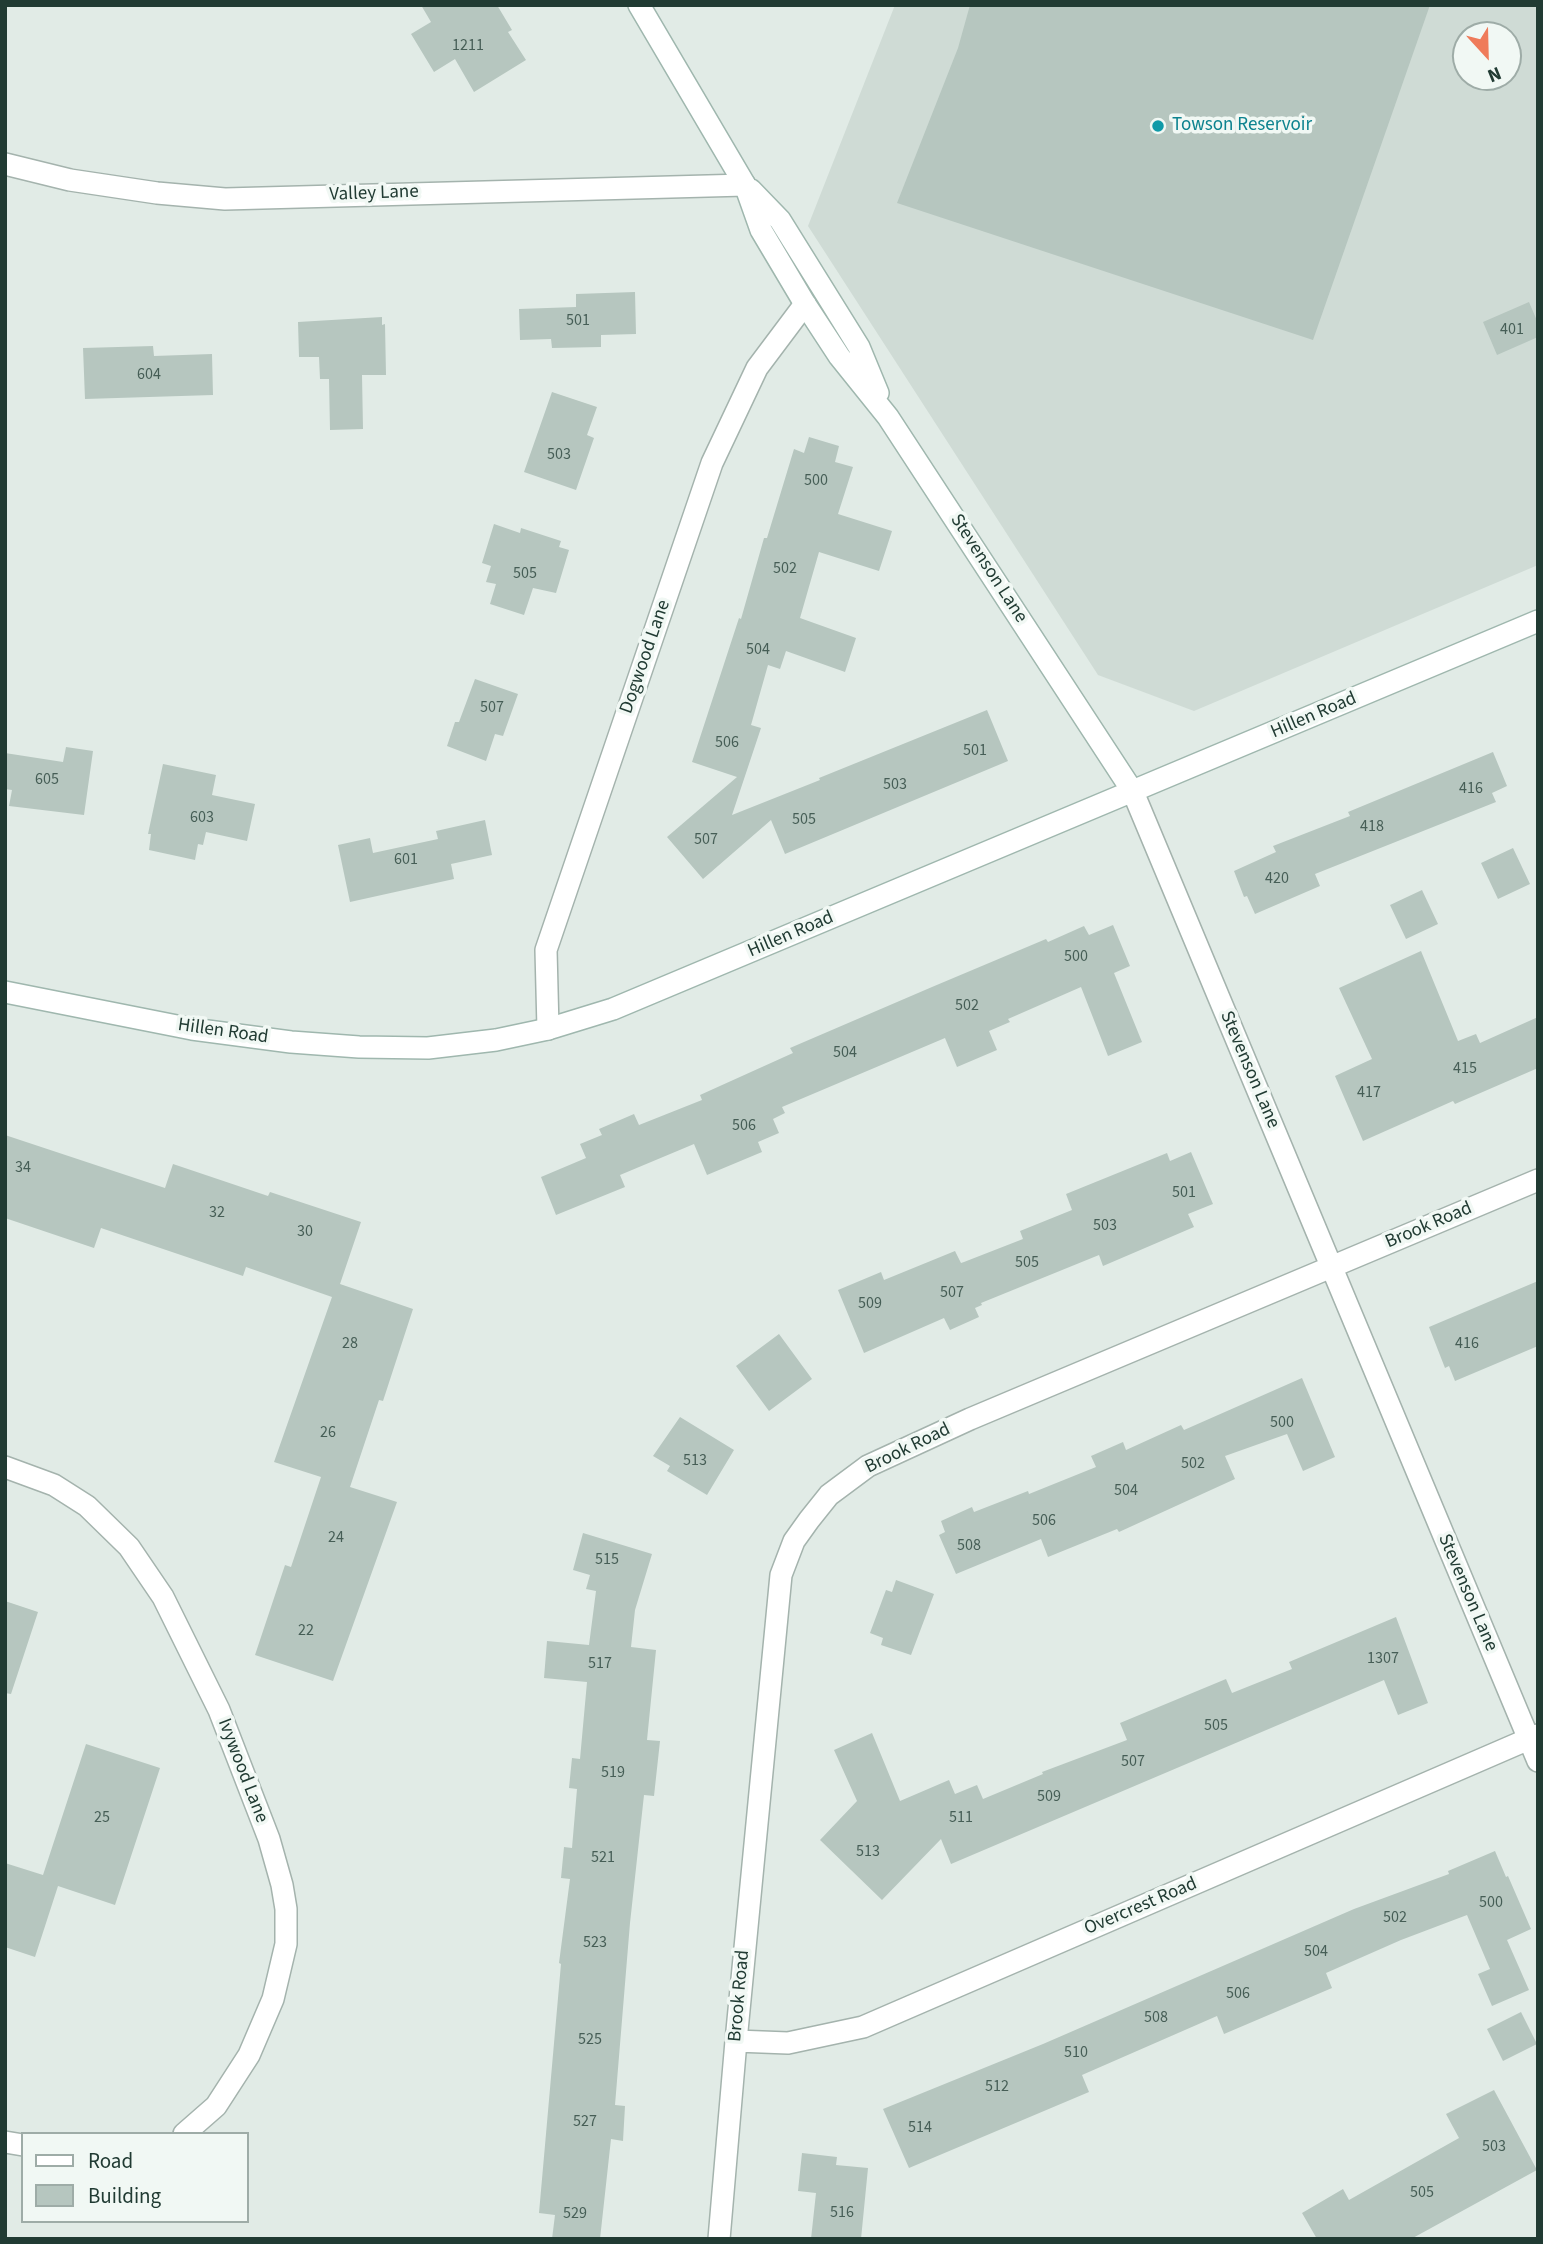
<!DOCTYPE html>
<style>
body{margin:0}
#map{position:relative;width:1543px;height:2244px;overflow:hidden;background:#e1ebe6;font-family:"Source Sans 3",sans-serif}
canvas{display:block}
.frame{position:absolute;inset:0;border:7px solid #213b33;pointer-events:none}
.legend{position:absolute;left:21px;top:2132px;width:228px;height:91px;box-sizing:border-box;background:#f1f8f4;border:2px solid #9eaca7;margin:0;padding:9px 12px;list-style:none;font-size:21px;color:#213b33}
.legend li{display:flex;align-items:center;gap:14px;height:35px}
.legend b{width:35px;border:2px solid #9eaca7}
.north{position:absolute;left:1452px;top:21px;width:70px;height:70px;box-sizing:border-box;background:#f1f8f4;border:2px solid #9eaca7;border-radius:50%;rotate:158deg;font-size:19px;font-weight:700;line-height:28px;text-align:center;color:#213b33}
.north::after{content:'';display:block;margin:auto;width:24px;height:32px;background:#ef7b5a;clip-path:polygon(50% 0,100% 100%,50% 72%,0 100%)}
</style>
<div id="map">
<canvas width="1543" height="2244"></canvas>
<div class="frame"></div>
<ul class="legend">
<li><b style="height:9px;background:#fff"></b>Road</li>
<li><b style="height:19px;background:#b6c6bf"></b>Building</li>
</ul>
<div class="north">N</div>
</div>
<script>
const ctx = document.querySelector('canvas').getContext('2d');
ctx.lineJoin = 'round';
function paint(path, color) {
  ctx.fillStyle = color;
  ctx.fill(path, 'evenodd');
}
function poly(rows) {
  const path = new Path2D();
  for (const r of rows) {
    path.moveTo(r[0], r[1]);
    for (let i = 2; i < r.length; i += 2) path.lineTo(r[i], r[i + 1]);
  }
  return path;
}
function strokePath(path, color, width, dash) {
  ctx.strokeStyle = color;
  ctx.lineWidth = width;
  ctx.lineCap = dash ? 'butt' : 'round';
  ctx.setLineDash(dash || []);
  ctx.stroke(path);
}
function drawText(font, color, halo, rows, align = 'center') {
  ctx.font = font + ' "Source Sans 3",sans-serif';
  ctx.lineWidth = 7;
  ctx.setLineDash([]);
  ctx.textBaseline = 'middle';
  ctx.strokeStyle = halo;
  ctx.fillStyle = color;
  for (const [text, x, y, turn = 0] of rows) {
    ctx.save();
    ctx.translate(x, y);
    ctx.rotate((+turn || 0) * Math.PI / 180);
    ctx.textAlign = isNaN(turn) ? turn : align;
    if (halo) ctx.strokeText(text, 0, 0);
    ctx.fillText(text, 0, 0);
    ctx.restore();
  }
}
const built = poly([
 [895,5,1538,5,1538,565,1194,711,1098,675,808,226],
 [1466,35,1508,35,1508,77,1466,77]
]);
const building = poly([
 [421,5,497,5,512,30,508,32,526,60,474,92,455,59,434,72,411,34,431,22],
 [970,5,1430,5,1313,340,897,203,958,48],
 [635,292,636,334,601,335,601,347,552,348,551,339,520,340,519,309,576,307,576,294],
 [1529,302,1538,323,1538,337,1497,355,1483,322],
 [382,317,382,325,385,324,386,375,362,375,363,429,330,430,329,379,320,379,319,357,299,357,298,322],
 [153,346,154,356,212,354,213,395,85,399,83,348],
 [552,392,597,407,587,435,594,438,576,490,524,472],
 [809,437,839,446,835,462,853,467,838,514,892,531,879,571,819,552,800,618,856,638,845,672,786,651,780,669,768,665,751,725,761,728,732,815,820,780,819,778,987,710,1008,761,785,854,771,820,703,879,667,837,737,777,692,762,739,618,741,619,764,538,767,538,794,449,804,453],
 [494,524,520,533,521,528,561,541,559,547,569,550,556,593,533,588,524,615,490,604,496,584,486,582,491,566,482,563],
 [475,679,518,694,503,736,495,734,486,761,447,746,455,722,459,722],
 [66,747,93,751,84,815,9,806,12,790,5,789,5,753,63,762],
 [1493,752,1507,786,1492,793,1496,802,1315,874,1320,886,1255,914,1247,896,1244,897,1234,871,1276,852,1273,846,1350,816,1348,812],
 [163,764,216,775,212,795,255,804,247,841,206,832,203,845,198,844,195,860,149,850,151,834,148,834],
 [485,820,492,855,451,864,454,879,350,902,338,845,370,838,373,853,438,839,436,831],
 [1513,848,1530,884,1498,899,1481,863],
 [1422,890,1438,924,1406,939,1390,905],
 [1113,925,1130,966,1114,973,1142,1042,1108,1056,1081,987,1008,1019,1010,1022,989,1031,997,1050,957,1067,945,1038,782,1107,785,1113,773,1119,779,1133,758,1142,762,1152,707,1175,694,1144,620,1175,625,1187,556,1215,541,1177,586,1158,580,1144,602,1135,599,1129,634,1114,639,1125,702,1100,700,1095,793,1053,790,1048,932,987,1046,939,1048,942,1084,926,1089,935],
 [1421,951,1458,1041,1476,1034,1480,1043,1538,1017,1538,1068,1455,1104,1453,1101,1363,1141,1335,1076,1372,1059,1339,988],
 [5,1135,165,1188,173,1164,268,1196,270,1192,361,1222,340,1284,413,1309,383,1401,379,1400,350,1487,397,1502,333,1681,255,1655,285,1565,291,1567,321,1477,274,1462,332,1297,246,1267,243,1276,101,1228,94,1248,5,1218],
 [1191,1152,1213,1204,1188,1214,1194,1227,1103,1266,1099,1255,981,1303,982,1305,975,1308,979,1317,950,1330,944,1318,864,1353,838,1290,881,1272,884,1280,955,1251,961,1263,964,1262,1023,1239,1020,1231,1072,1210,1066,1194,1167,1153,1170,1161],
 [1538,1281,1538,1346,1455,1381,1449,1366,1445,1368,1429,1327],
 [779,1334,812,1379,769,1411,736,1366],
 [1302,1378,1335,1457,1303,1471,1287,1434,1225,1456,1235,1479,1119,1532,1117,1529,1048,1557,1041,1539,956,1574,939,1535,945,1532,941,1521,972,1507,974,1512,1028,1491,1029,1494,1096,1467,1091,1456,1123,1442,1126,1450,1181,1425,1184,1430],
 [680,1417,734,1450,707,1495,667,1471,670,1466,653,1456],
 [583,1533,652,1554,635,1610,631,1647,656,1650,647,1740,660,1741,654,1796,644,1795,630,1923,615,2105,625,2106,623,2141,611,2139,600,2239,552,2239,555,2215,539,2213,561,1964,559,1963,570,1879,561,1878,564,1847,572,1848,577,1789,569,1788,572,1758,580,1759,587,1682,544,1678,547,1641,589,1645,596,1591,586,1589,590,1575,573,1570],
 [896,1580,934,1594,911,1655,881,1645,883,1638,870,1633,886,1590,892,1592],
 [5,1601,38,1612,11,1694,5,1693],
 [1396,1617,1428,1703,1398,1715,1384,1680,951,1864,941,1839,882,1900,820,1840,857,1801,834,1750,872,1733,900,1801,949,1780,955,1794,977,1785,983,1799,1043,1774,1042,1772,1127,1740,1120,1723,1226,1679,1232,1693,1292,1669,1289,1662],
 [86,1744,160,1768,115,1905,58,1886,35,1957,5,1947,5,1863,43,1875],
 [1495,1851,1506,1877,1508,1876,1531,1929,1507,1940,1529,1990,1492,2006,1478,1974,1490,1969,1467,1915,1401,1940,1326,1973,1332,1988,1224,2034,1217,2016,1082,2075,1089,2092,909,2168,883,2109,1043,2044,1354,1909,1449,1874,1448,1871],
 [1521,2012,1537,2044,1503,2061,1487,2029],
 [1494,2090,1537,2170,1411,2239,1317,2239,1302,2213,1343,2189,1349,2200,1459,2138,1446,2114],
 [802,2153,837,2157,836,2165,868,2168,861,2239,811,2239,816,2193,798,2191]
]);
const street = poly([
 [5,164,70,180,157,193,225,199,745,185],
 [1133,792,1538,1761],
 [548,1029,546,950,712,463,757,368,805,304],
 [5,1467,54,1485,87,1506,129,1547,163,1597,219,1710,269,1839,282,1885,286,1909,286,1944,273,1999,249,2055,216,2106,184,2134],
 [736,2041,788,2043,863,2027,1538,1735],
 [5,2142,23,2145],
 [719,2239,736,2041,781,1575,794,1541,809,1520,829,1495,868,1466,970,1419,1538,1180]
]);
const secondary = poly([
 [639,5,745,185,761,230,805,304,839,356,888,417,1133,792],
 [751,190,780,220,859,347,878,393],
 [5,992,192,1029,291,1042,359,1047,428,1048,496,1040,548,1029,613,1009,1538,621]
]);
const markers = [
 [1158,126,7,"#0f9aa8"]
];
const numberNames = [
 ["1211",468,46],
 ["501",578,321],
 ["401",1512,330],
 ["604",149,375],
 ["503",559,455],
 ["500",816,481],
 ["502",785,569],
 ["505",525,574],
 ["504",758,650],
 ["507",492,708],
 ["506",727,743],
 ["501",975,751],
 ["605",47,780],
 ["503",895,785],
 ["416",1471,789],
 ["603",202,818],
 ["505",804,820],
 ["418",1372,827],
 ["507",706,840],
 ["601",406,860],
 ["420",1277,879],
 ["500",1076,957],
 ["502",967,1006],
 ["504",845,1053],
 ["415",1465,1069],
 ["417",1369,1093],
 ["506",744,1126],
 ["34",23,1168],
 ["501",1184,1193],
 ["32",217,1213],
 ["503",1105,1226],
 ["30",305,1232],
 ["505",1027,1263],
 ["507",952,1293],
 ["509",870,1304],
 ["28",350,1344],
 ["416",1467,1344],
 ["500",1282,1423],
 ["26",328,1433],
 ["513",695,1461],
 ["502",1193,1464],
 ["504",1126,1491],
 ["506",1044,1521],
 ["24",336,1538],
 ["508",969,1546],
 ["515",607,1560],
 ["22",306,1631],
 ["1307",1383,1659],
 ["517",600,1664],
 ["505",1216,1726],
 ["507",1133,1762],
 ["519",613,1773],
 ["509",1049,1797],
 ["25",102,1818],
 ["511",961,1818],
 ["513",868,1852],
 ["521",603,1858],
 ["500",1491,1903],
 ["502",1395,1918],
 ["523",595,1943],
 ["504",1316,1952],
 ["506",1238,1994],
 ["508",1156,2018],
 ["525",590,2040],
 ["510",1076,2053],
 ["512",997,2087],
 ["527",585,2122],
 ["514",920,2128],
 ["503",1494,2147],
 ["505",1422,2193],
 ["516",842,2213],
 ["529",575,2214]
];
const cultureNames = [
 ["Towson Reservoir",1172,126]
];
const streetNames = [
 ["Valley Lane",374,194,-2],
 ["Stevenson Lane",988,569,57],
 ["Dogwood Lane",646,657,-71],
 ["Hillen Road",1314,716,-23],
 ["Hillen Road",791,935,-23],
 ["Hillen Road",223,1032,8],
 ["Stevenson Lane",1249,1070,67],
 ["Brook Road",1429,1226,-23],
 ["Brook Road",908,1449,-26],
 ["Stevenson Lane",1467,1593,67],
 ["Ivywood Lane",242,1771,69],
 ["Overcrest Road",1141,1907,-23],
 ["Brook Road",740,1996,-85]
];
paint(built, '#cfdbd5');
paint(building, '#b6c6bf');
strokePath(street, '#a4b3ad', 24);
strokePath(secondary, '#9fb7ae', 24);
strokePath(street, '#fff', 21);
strokePath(secondary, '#fff', 21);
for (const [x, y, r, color] of markers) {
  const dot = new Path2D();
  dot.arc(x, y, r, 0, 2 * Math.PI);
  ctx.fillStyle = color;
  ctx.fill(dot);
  strokePath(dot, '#f1f8f4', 2.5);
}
drawText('16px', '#465e56', null, numberNames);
drawText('19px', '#0d838f', '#f1f8f4', cultureNames, 'left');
drawText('19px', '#213b33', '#f1f8f4', streetNames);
</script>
